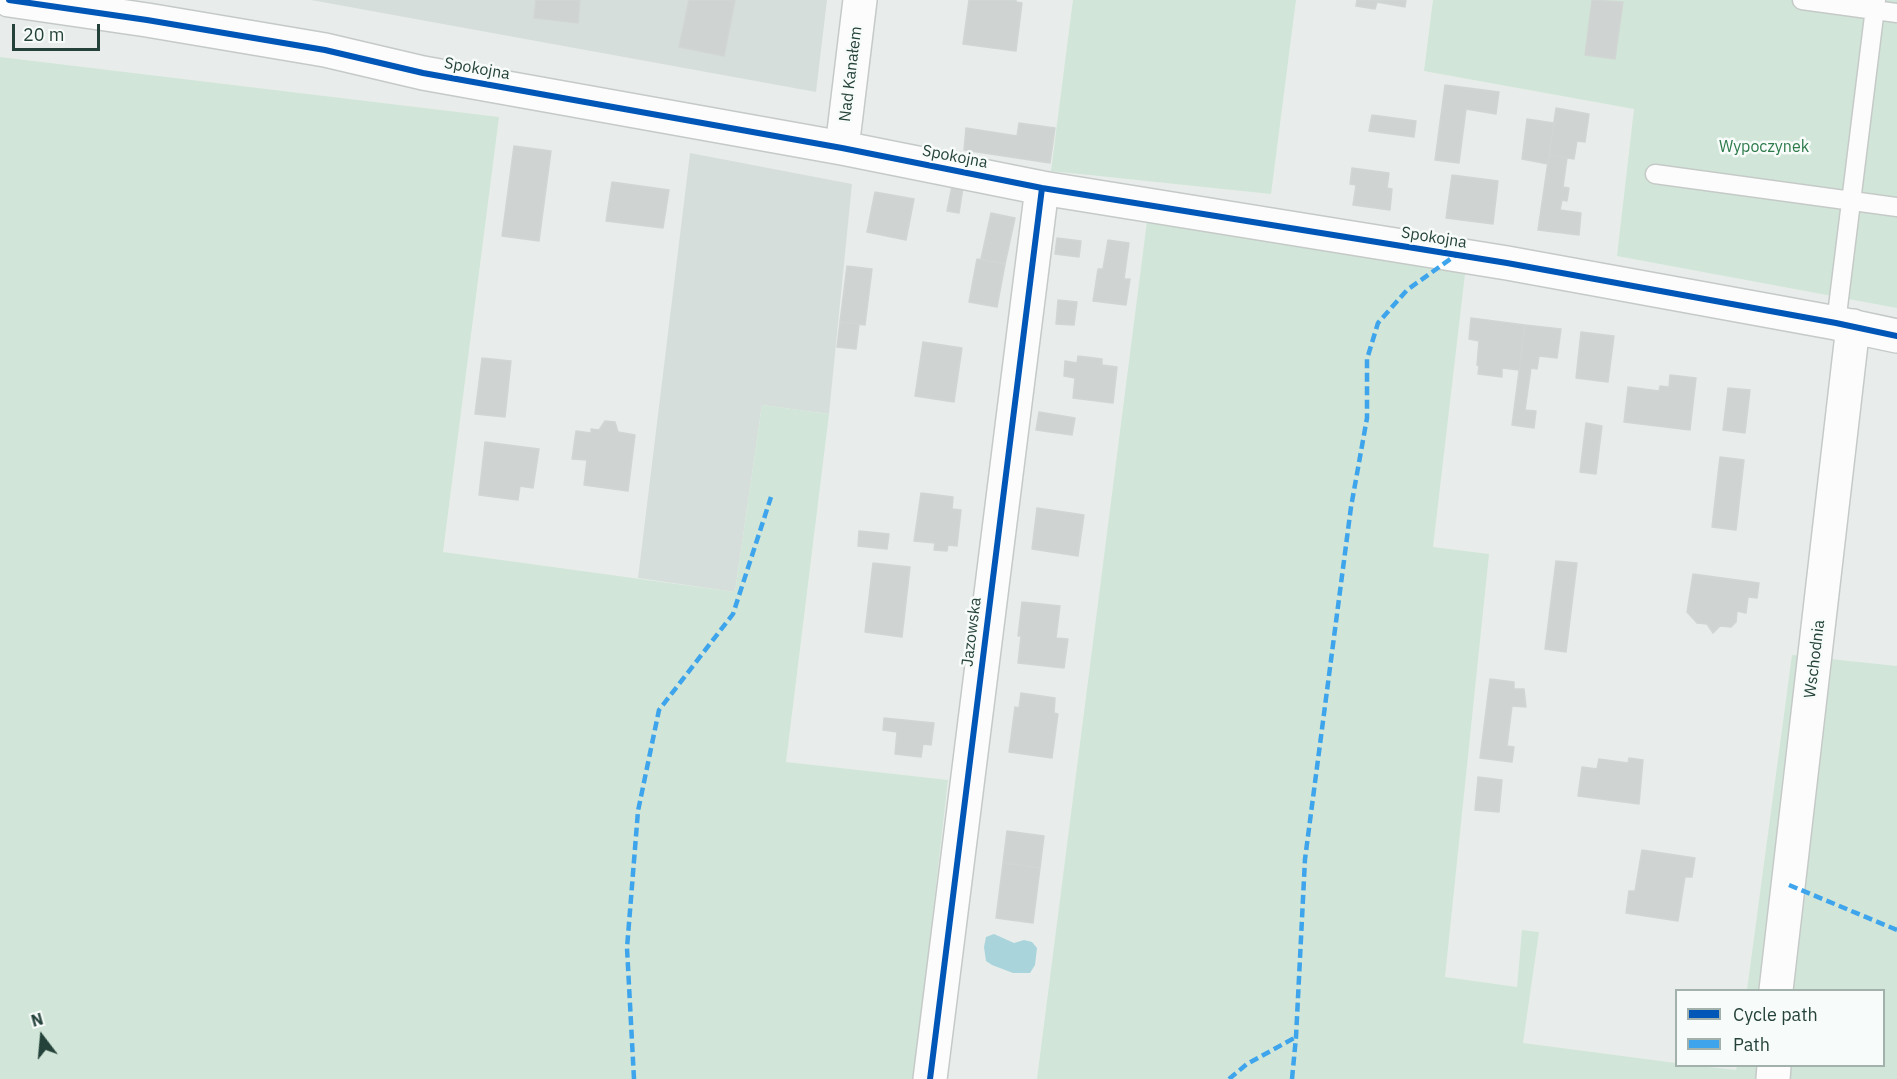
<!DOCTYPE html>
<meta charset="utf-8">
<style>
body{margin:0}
#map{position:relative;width:1897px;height:1079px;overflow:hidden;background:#e8edeb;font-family:"IBM Plex Sans",sans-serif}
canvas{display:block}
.legend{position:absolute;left:1675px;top:989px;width:210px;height:78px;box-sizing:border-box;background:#f7fbf9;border:2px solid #a3b1ad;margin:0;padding:8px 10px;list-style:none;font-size:18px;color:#24423a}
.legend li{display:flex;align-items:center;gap:12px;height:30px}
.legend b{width:30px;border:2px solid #a3b1ad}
.north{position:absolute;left:12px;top:1007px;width:60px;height:60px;-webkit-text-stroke:4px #f7fbf9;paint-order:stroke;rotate:344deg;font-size:16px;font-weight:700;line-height:24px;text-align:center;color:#24423a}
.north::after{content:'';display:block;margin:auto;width:21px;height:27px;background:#24423a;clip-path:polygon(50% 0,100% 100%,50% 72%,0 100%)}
.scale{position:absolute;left:12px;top:24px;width:88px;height:27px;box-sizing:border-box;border:3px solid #24423a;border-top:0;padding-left:8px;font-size:18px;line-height:21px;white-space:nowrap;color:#24423a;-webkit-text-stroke:4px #f7fbf9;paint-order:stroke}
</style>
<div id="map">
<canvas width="1897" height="1079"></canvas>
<ul class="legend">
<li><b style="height:8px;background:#0057b8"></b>Cycle path</li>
<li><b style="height:8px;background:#3ea4ec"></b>Path</li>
</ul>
<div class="north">N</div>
<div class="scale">20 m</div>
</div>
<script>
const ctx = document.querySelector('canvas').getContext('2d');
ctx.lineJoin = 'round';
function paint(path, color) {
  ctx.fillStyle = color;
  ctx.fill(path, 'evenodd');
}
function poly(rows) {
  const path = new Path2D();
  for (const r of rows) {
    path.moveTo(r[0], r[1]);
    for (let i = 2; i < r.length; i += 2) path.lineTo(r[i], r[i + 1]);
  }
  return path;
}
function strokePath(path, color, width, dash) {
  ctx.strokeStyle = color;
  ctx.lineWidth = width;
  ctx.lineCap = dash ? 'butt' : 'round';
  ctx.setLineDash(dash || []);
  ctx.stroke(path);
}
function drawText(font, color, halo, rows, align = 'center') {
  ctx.font = font + ' "IBM Plex Sans",sans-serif';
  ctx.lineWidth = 5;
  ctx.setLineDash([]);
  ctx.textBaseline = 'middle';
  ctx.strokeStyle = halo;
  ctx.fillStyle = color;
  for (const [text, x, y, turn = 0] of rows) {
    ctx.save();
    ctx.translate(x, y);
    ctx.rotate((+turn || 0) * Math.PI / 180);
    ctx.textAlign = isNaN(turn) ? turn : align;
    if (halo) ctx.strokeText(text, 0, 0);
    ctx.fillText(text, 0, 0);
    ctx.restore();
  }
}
const built = poly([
 [311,0,827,0,816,92],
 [690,153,852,184,829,414,762,405,735,592,638,578]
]);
const green = poly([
 [1073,0,1296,0,1271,194,1051,171],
 [1433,0,1897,0,1897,308,1617,256,1634,109,1424,71],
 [0,57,499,117,443,552,735,592,762,405,829,414,786,762,948,780,914,1079,0,1079],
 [1147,221,1465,274,1433,547,1489,554,1445,977,1517,987,1522,930,1539,932,1523,1043,1676,1063,1676,1066,1700,1066,1736,1070,1737,1066,1884,1066,1884,990,1747,990,1792,655,1897,666,1897,1079,1037,1079]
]);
const water = poly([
 [994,934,1014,943,1024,940,1032,942,1037,948,1035,965,1030,973,1013,973,992,965,986,961,984,947,986,937]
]);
const building = poly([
 [536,0,580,0,578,23,534,18,536,0],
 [689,0,735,0,724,56,679,47,689,0],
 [969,0,1016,0,1016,2,1022,3,1016,51,963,44,969,0],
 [1357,0,1406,0,1405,7,1377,2,1375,9,1356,6,1357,0],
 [1592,0,1623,2,1615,59,1585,55,1592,0],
 [1445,85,1499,92,1496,114,1466,109,1459,163,1435,160,1445,85],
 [1556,108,1589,114,1585,142,1577,141,1574,159,1549,155,1556,108],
 [1372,115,1416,121,1414,137,1369,131,1372,115],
 [1527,119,1554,123,1548,164,1522,159,1527,119],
 [1019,123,1055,128,1050,163,964,150,966,128,1017,136,1019,123],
 [514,146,551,151,539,241,502,236,514,146],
 [1549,155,1567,158,1563,187,1569,188,1567,201,1562,200,1560,210,1581,213,1579,235,1538,230,1549,155],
 [1352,168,1389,173,1387,188,1392,189,1390,210,1353,205,1356,185,1350,184,1352,168],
 [1452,175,1498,181,1493,224,1446,218,1452,175],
 [612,182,669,190,663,228,606,221,612,182],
 [952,186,963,188,959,213,947,211,952,186],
 [875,192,914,199,906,240,867,232,875,192],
 [991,213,1015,218,1005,264,981,259,991,213],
 [1057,238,1081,241,1079,257,1055,254,1057,238],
 [1108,240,1129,243,1124,279,1130,279,1126,305,1093,301,1098,269,1103,269,1108,240],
 [977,259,1005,264,997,307,969,302,977,259],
 [847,266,872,269,865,325,840,322,847,266],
 [1058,300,1077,302,1074,325,1056,324,1058,300],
 [1471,318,1525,325,1519,370,1502,368,1502,377,1478,374,1479,366,1477,365,1479,341,1469,339,1471,318],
 [840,322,859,324,856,349,837,347,840,322],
 [1525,325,1561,329,1557,358,1539,356,1537,369,1531,368,1525,410,1536,411,1534,428,1512,425,1525,325],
 [1581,332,1614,336,1608,382,1576,378,1581,332],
 [923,342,962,348,954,402,915,396,923,342],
 [1078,356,1102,359,1102,365,1117,367,1113,403,1073,398,1075,378,1064,376,1065,361,1077,363,1078,356],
 [482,358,511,361,505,417,475,414,482,358],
 [1670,375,1696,378,1690,430,1624,422,1628,387,1659,391,1660,386,1669,387,1670,375],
 [1728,388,1750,390,1745,433,1723,430,1728,388],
 [1039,412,1075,418,1072,435,1036,430,1039,412],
 [605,421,615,422,618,432,635,435,628,491,584,485,587,460,572,459,576,431,591,433,591,429,599,430,605,421],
 [1586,423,1602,426,1596,474,1580,472,1586,423],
 [485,442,539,449,533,488,520,486,518,500,479,495,485,442],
 [1720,457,1744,460,1736,530,1712,527,1720,457],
 [921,493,953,497,952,509,961,510,957,546,948,545,947,551,934,550,935,543,914,541,921,493],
 [1037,508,1084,515,1078,556,1032,549,1037,508],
 [859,531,889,534,887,549,858,546,859,531],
 [1556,561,1577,563,1566,652,1545,649,1556,561],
 [873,563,910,567,902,637,865,632,873,563],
 [1693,574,1759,583,1757,598,1748,597,1746,613,1737,611,1736,622,1731,627,1720,626,1713,633,1707,624,1697,623,1687,612,1693,574],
 [1022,602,1060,606,1056,638,1068,639,1064,668,1018,663,1021,636,1018,636,1022,602],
 [1490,679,1514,682,1514,689,1524,689,1526,707,1512,706,1507,746,1514,747,1512,762,1480,758,1490,679],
 [1021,693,1055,698,1054,713,1058,714,1052,758,1009,752,1015,707,1019,708,1021,693],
 [884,718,934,723,931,745,923,744,921,757,895,754,897,732,883,730,884,718],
 [1629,758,1643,760,1639,804,1578,796,1582,767,1597,769,1599,759,1628,763,1629,758],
 [1478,777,1502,780,1499,812,1475,810,1478,777],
 [1007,831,1044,836,1040,868,1003,863,1007,831],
 [1642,850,1695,858,1692,877,1685,877,1678,921,1626,913,1629,891,1635,891,1642,850],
 [1003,863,1040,868,1033,923,996,918,1003,863]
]);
const lane = poly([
 [1802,0,1897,13],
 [1655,174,1897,207],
 [1836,323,1876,0]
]);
const street = poly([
 [9,0,147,20,325,50,423,73,842,148,1042,188,1507,263,1836,323,1897,336],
 [842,148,860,0],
 [1776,990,1853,326],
 [930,1079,1042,188],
 [1773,1079,1774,1066]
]);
const quiet = poly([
 [1789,885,1897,930],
 [634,1079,627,948,638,811,659,710,733,614,771,497],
 [1229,1079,1247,1064,1296,1037],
 [1292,1079,1296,1037,1305,859,1351,507,1367,418,1367,359,1378,323,1407,290,1456,255]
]);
const cycleway = poly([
 [9,0,147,20,325,50,423,73,842,148,1042,188,1507,263,1836,323,1897,336],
 [930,1079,1042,188]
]);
const streetNames = [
 ["Spokojna",477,69,10],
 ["Nad Kanałem",851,74,-83],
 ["Spokojna",955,157,11],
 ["Spokojna",1434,238,9],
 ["Jazowska",972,632,-83],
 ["Wschodnia",1815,659,-83]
];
const parkNames = [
 ["Wypoczynek",1764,147]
];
paint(built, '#d6dedb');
paint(green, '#d1e6d8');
paint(water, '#a9d4db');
paint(building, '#cfd4d2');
strokePath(building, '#d1d6d4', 1.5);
strokePath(lane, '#c5cac8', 21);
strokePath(street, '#c5cac8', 36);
strokePath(lane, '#fcfcfc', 18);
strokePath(street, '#fcfcfc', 33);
strokePath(quiet, '#3ea4ec', 4.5, [9, 4.5]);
strokePath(cycleway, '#0057b8', 6);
drawText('16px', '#24423a', '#f7fbf9', streetNames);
drawText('16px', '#2d7a4b', '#f7fbf9', parkNames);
</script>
